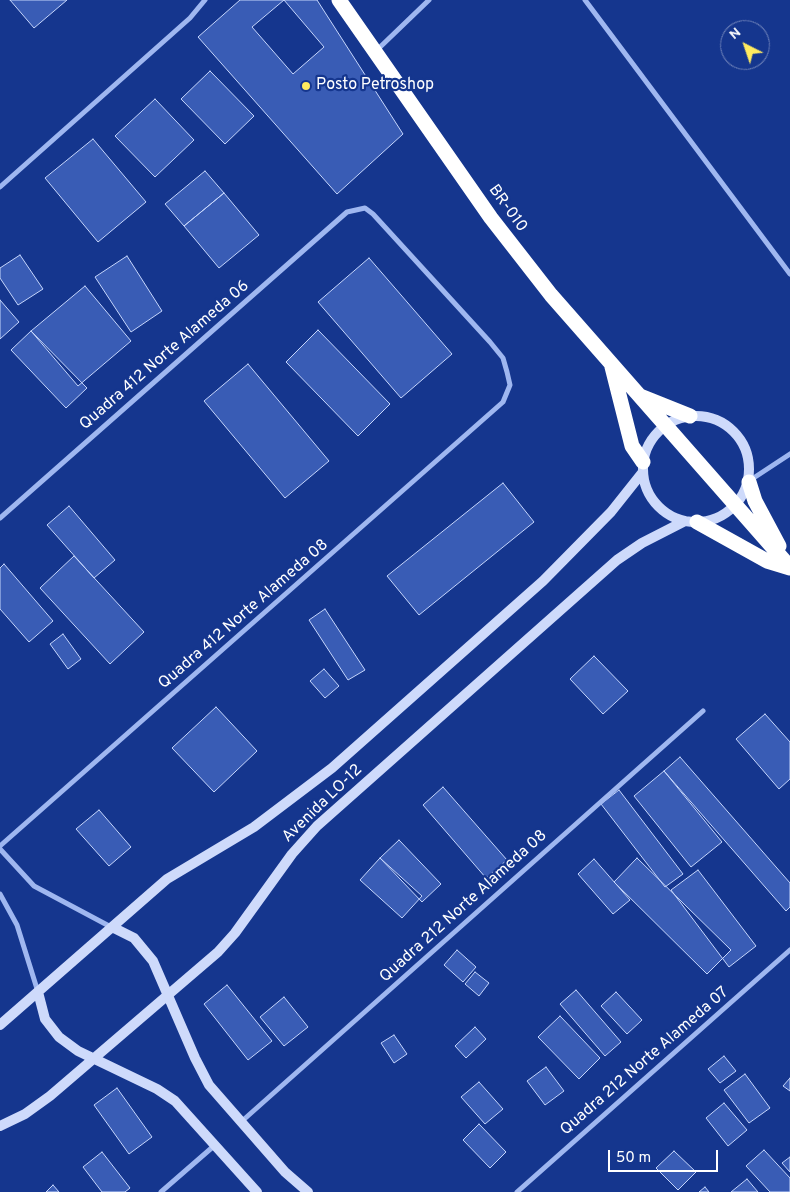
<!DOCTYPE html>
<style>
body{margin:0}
#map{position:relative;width:790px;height:1192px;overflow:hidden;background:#15368e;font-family:Overpass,sans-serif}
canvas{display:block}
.north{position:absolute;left:720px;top:20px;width:50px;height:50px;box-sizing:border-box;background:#15368e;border:1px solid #7386bb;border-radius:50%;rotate:319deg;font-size:14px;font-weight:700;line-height:20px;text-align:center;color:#fff}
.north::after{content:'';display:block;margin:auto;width:18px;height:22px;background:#ffeb5f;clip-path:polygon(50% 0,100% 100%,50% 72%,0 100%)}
.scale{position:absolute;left:608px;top:1150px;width:110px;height:22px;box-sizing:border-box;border:2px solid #fff;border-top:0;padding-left:6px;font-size:15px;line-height:18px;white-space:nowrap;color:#fff;-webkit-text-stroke:4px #15368e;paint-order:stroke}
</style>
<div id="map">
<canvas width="790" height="1192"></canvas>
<div class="north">N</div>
<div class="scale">50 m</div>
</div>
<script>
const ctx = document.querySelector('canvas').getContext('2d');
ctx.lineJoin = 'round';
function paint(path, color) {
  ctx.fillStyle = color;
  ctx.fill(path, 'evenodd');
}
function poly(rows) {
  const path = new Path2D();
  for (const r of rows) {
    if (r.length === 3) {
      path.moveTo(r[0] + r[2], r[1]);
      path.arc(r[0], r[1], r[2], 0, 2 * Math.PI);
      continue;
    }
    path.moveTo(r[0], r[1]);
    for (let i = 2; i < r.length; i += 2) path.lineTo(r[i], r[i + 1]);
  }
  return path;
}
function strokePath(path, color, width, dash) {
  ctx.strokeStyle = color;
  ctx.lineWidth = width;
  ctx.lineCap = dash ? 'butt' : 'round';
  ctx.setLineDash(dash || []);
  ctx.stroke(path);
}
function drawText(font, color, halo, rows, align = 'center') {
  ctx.font = font + ' Overpass,sans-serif';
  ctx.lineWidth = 4.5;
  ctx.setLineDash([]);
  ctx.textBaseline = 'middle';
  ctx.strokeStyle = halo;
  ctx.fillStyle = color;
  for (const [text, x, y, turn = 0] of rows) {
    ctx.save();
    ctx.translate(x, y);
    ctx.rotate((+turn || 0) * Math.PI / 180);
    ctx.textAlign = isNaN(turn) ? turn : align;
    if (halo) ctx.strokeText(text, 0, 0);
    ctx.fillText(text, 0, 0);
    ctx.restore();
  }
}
const building = poly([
 [10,0,67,0,34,28,10,0],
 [240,0,317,0,403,134,337,194,198,37,240,0],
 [284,0,324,47,293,74,252,27,284,0],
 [210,71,254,116,225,144,181,99,210,71],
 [155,99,194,140,155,177,115,136,155,99],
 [93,139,146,202,98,242,45,178,93,139],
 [205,171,224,193,184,226,165,204,205,171],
 [224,193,259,235,219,268,184,226,224,193],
 [20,255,43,289,18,305,0,278,0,268,20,255],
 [127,256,162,311,131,332,95,277,127,256],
 [369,258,452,354,401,398,318,302,369,258],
 [85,286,131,341,78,386,31,331,85,286],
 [0,300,19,322,0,339,0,300],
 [318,330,390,404,358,436,286,362,318,330],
 [31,331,87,388,66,408,11,350,31,331],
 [248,364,329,461,285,498,204,401,248,364],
 [503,483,534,522,419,615,387,576,503,483],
 [69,506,115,560,94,578,47,525,69,506],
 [74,556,144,632,110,664,40,588,74,556],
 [4,564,53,621,29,642,0,609,0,568,4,564],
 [325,609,365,670,348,680,309,620,325,609],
 [63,634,81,659,68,669,50,644,63,634],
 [594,656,628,691,603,714,570,679,594,656],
 [324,669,339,686,325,698,310,681,324,669],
 [216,707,257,751,214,792,172,748,216,707],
 [765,714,790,742,790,779,779,789,736,739,765,714],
 [680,757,790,883,790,907,786,911,664,771,680,757],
 [664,771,722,842,691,867,634,796,664,771],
 [443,787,507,860,486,878,423,805,443,787],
 [619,790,683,874,665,887,601,804,619,790],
 [99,810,131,847,109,866,76,829,99,810],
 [399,840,441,884,422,902,380,858,399,840],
 [380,858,422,896,402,918,360,880,380,858],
 [637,858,731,950,707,974,614,882,637,858],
 [594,859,630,900,613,914,578,874,594,859],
 [698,870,756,946,729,967,671,890,698,870],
 [457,950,476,967,463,982,444,965,457,950],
 [475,972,489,983,479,996,465,984,475,972],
 [227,985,272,1041,248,1060,204,1004,227,985],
 [576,990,621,1042,605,1056,560,1004,576,990],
 [616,992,642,1020,627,1034,601,1006,616,992],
 [284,997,308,1027,284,1046,260,1017,284,997],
 [560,1016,600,1058,579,1079,538,1037,560,1016],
 [475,1027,486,1039,466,1058,455,1046,475,1027],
 [394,1035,407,1054,394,1063,381,1043,394,1035],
 [724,1056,736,1071,720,1083,708,1069,724,1056],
 [546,1067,564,1091,545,1105,527,1081,546,1067],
 [745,1074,770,1108,749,1123,724,1090,745,1074],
 [790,1078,790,1091,783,1086,790,1078],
 [479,1082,503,1109,485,1124,461,1097,479,1082],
 [117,1088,152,1137,129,1154,94,1105,117,1088],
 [724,1103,747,1130,728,1146,706,1118,724,1103],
 [479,1124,506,1152,490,1168,463,1140,479,1124],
 [764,1150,790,1178,790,1192,770,1192,746,1166,764,1150],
 [674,1151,696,1172,678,1190,656,1168,674,1151],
 [102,1152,130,1188,125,1192,102,1192,83,1167,102,1152],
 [790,1157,790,1172,782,1163,790,1157],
 [747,1179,758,1192,731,1192,747,1179],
 [53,1185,59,1192,46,1192,53,1185],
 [705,1187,709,1192,699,1192,705,1187]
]);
const street = poly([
 [585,0,790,274],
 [377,50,429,0],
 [0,187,190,18,205,0],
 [749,481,790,454],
 [0,518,347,212,365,208,373,214,490,342,503,358,507,372,510,385,503,402,0,846],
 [0,849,34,886,111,927],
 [0,894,17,925,38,992],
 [241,1122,703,711],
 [161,1192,215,1145],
 [517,1192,790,950]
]);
const secondary = poly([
 [696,469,53],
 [112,927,134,938,153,961,195,1058,209,1085,285,1172,308,1192],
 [38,992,45,1019,59,1037,78,1051,157,1089,175,1101,257,1192],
 [0,1025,167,879,254,827,332,768,543,581,611,512,642,473],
 [0,1126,25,1114,50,1096,218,952,235,933,292,854,317,826,617,560,642,543,685,521]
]);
const highway = poly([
 [339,0,491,218,551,295,790,567],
 [612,367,632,446,643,462],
 [640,396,690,416],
 [749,482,755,501,779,546],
 [697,522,767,561,790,568]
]);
const markers = [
 [306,86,5,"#ffeb5f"]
];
const poiNames = [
 ["Posto Petroshop",316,86]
];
const streetNames = [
 ["BR-010",507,209,54],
 ["Quadra 412 Norte Alameda 06",165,356,-41],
 ["Quadra 412 Norte Alameda 08",244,615,-41],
 ["Avenida LO-12",323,804,-44],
 ["Quadra 212 Norte Alameda 08",464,907,-42],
 ["Quadra 212 Norte Alameda 07",645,1062,-41]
];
paint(building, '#395cb5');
strokePath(building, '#c6d6fc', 1);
strokePath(street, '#9fb7f0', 5);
strokePath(secondary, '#cedafb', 10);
strokePath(highway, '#fff', 15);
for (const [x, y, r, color] of markers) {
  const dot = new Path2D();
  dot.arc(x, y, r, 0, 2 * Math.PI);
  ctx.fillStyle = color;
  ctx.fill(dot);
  strokePath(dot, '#15368e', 2);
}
drawText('16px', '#fff', '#15368e', poiNames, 'left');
drawText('16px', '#fff', '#15368e', streetNames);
</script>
